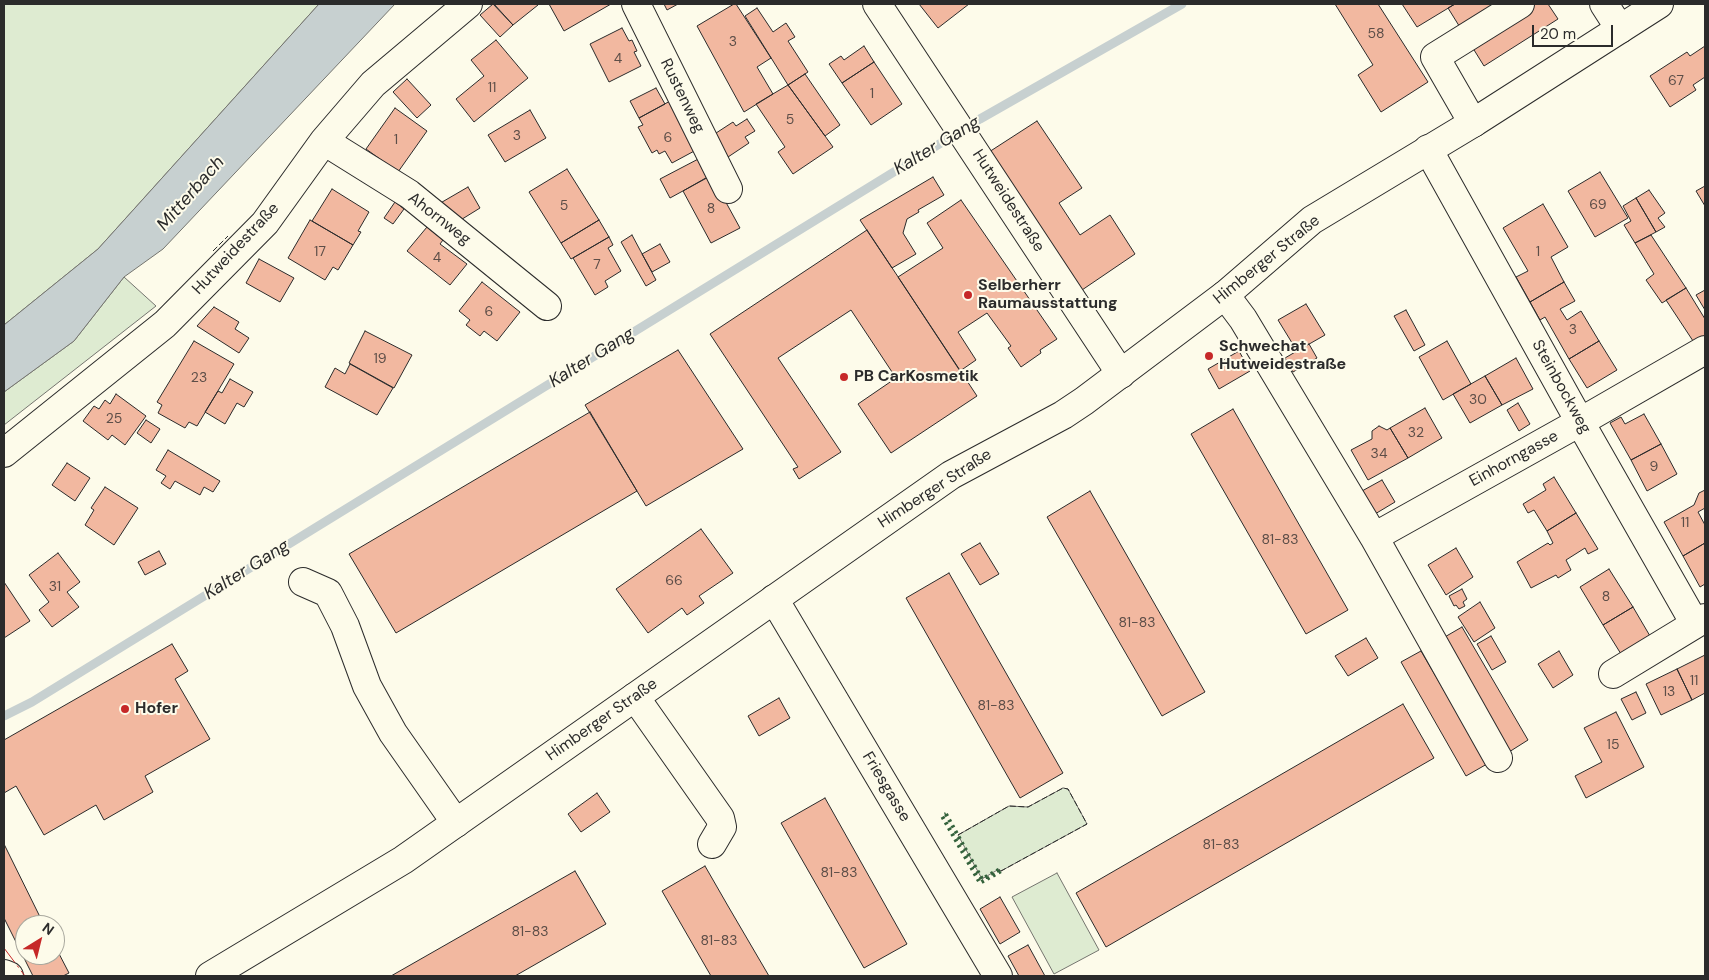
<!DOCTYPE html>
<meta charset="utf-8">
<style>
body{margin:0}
#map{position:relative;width:1709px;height:980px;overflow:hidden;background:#fdfbea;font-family:"DM Sans",sans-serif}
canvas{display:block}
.frame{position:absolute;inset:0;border:5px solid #2b2b2b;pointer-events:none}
.north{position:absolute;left:15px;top:915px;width:50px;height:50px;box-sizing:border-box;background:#fdfbea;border:1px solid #a9a89e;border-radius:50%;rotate:36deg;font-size:14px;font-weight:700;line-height:20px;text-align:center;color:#2b2b2b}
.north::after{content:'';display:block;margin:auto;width:18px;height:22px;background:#c62828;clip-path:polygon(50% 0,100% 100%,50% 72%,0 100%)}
.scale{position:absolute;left:1532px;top:25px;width:81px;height:22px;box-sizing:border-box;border:2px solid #2b2b2b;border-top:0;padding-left:6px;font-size:15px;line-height:18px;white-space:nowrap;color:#2b2b2b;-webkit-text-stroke:4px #fdfbea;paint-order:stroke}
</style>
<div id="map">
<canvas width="1709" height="980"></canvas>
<div class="frame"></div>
<div class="north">N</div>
<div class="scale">20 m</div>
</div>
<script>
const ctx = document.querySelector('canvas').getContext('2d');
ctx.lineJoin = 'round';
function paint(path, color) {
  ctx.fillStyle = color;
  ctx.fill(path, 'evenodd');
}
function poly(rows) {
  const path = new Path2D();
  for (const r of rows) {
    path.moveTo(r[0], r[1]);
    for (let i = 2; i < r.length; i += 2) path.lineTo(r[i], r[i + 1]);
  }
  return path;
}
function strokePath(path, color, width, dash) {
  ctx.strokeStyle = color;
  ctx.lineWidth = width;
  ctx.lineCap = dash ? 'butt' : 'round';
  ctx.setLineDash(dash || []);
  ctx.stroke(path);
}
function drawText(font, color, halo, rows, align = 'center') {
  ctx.font = font + ' "DM Sans",sans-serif';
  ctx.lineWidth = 4;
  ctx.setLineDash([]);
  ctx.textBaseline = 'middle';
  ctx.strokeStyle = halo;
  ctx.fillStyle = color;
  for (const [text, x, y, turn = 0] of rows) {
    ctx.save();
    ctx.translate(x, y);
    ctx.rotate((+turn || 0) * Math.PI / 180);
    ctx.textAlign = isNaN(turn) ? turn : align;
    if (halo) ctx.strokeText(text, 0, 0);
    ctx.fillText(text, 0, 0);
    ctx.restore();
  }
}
const green = poly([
 [4,4,319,4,98,249,4,325,4,4],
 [124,277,156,306,4,425,4,392,74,341,124,277],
 [1063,788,1068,789,1087,824,1001,871,999,869,982,879,958,835,1009,806,1028,807,1063,788],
 [1057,873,1099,950,1054,974,1012,897,1057,873]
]);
const water = poly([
 [319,4,395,4,163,249,124,277,74,341,4,392,4,325,98,249,319,4]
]);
const stream = poly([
 [4,716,32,702,980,119,1182,4]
]);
const building = poly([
 [493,4,513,25,500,37,480,15,493,4],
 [494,4,537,4,538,5,513,25,494,4],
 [549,4,611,4,564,31,549,4],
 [664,4,678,4,667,10,664,4],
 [734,4,736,4,771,58,757,67,773,94,744,112,697,26,734,4],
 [919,4,969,4,938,28,919,4],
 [1335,4,1378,4,1428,82,1381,112,1358,75,1373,65,1335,4],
 [1402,4,1455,4,1417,27,1402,4],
 [1455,4,1548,4,1558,19,1484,66,1448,8,1455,4],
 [757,8,773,32,786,23,795,37,788,41,808,72,788,85,745,16,757,8],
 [622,28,629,41,632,40,637,51,634,52,641,66,609,82,590,44,622,28],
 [496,40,528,78,474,122,456,99,484,76,471,60,496,40],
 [864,46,874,62,842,83,829,64,841,56,844,60,864,46],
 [1705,46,1705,77,1693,85,1696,90,1670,107,1650,76,1687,52,1690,56,1705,46],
 [874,62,902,104,871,125,842,83,874,62],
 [805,74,840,125,825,136,788,85,805,74],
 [407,79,431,105,417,118,393,92,407,79],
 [788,85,833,147,793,174,778,152,785,147,756,104,788,85],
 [656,88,665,104,639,118,630,101,656,88],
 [672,100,698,149,672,163,665,151,659,154,657,150,652,153,638,127,643,125,639,118,672,100],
 [395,108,427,131,398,172,366,149,395,108],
 [530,110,546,138,505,162,488,135,530,110],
 [747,119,755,131,745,137,749,143,728,157,713,135,733,122,736,126,747,119],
 [1037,121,1082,188,1059,203,1080,235,1110,215,1135,254,1082,290,989,152,1037,121],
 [704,156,714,174,670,198,660,179,704,156],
 [567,169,599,220,561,243,529,192,567,169],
 [1600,172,1628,218,1595,237,1568,191,1600,172],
 [711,175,740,228,711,243,683,191,711,175],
 [933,177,944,195,918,210,919,212,907,219,903,233,916,254,892,268,860,220,933,177],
 [1705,186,1705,206,1696,191,1705,186],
 [468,187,480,208,459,221,437,205,468,187],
 [332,189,369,212,358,231,361,232,353,245,312,221,332,189],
 [1649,190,1665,213,1658,218,1665,227,1656,232,1636,198,1649,190],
 [1636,198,1656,232,1635,243,1624,225,1631,221,1623,206,1636,198],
 [961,200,1057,339,1040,350,1041,353,1021,367,1008,348,1011,346,987,313,958,332,976,360,960,371,898,277,943,248,927,223,961,200],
 [395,202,404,209,393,224,384,218,395,202],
 [1543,204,1568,247,1551,257,1564,282,1530,302,1516,277,1528,271,1503,228,1543,204],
 [310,220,353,245,338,270,333,267,325,280,288,258,310,220],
 [599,220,609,237,571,259,561,243,599,220],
 [427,227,443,240,440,244,467,264,450,285,407,251,427,227],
 [867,230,977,396,891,453,858,404,896,378,851,310,778,358,841,452,799,479,793,469,798,467,710,334,867,230],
 [632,235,656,280,646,286,621,242,632,235],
 [1651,235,1686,288,1662,303,1646,280,1654,274,1635,243,1651,235],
 [609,237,613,245,608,248,621,271,605,281,608,287,595,295,573,258,609,237],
 [660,244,670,262,652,272,642,254,660,244],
 [259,259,294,278,280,302,246,283,259,259],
 [482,282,520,312,497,341,484,331,480,336,466,325,470,320,459,311,482,282],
 [1564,282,1575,301,1560,309,1567,320,1581,311,1599,341,1569,359,1545,317,1540,320,1530,302,1564,282],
 [1686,288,1705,319,1705,343,1697,347,1666,300,1686,288],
 [1705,290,1705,310,1696,295,1705,290],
 [1306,304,1325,335,1297,351,1278,320,1306,304],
 [214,307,239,322,235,329,249,338,239,353,197,326,214,307],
 [1406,310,1425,345,1414,351,1394,316,1406,310],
 [365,331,412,355,394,388,349,363,365,331],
 [194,341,234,364,197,426,189,422,185,428,158,413,162,405,157,402,194,341],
 [1447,341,1471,384,1443,400,1419,357,1447,341],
 [1599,341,1617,370,1587,388,1569,359,1599,341],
 [1309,344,1317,358,1293,372,1285,358,1309,344],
 [678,350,743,449,646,506,585,405,678,350],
 [1239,351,1250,371,1219,389,1208,369,1239,351],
 [1516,358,1533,389,1502,405,1485,376,1516,358],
 [350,364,393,388,377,415,325,387,335,368,345,374,350,364],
 [1485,376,1502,405,1470,423,1453,394,1485,376],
 [230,379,253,392,244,407,237,403,225,424,205,412,218,391,222,393,230,379],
 [116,394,146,416,125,445,112,435,108,440,83,421,94,406,99,409,105,400,110,404,116,394],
 [1518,403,1530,424,1519,431,1507,410,1518,403],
 [1425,408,1442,438,1408,458,1390,428,1425,408],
 [1233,409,1348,610,1306,634,1191,434,1233,409],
 [590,412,637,491,396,633,349,554,590,412],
 [1644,414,1661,444,1631,460,1610,423,1621,417,1625,424,1644,414],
 [146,420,160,429,151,443,137,433,146,420],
 [1379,426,1387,430,1390,428,1408,458,1368,480,1351,450,1372,439,1372,431,1379,426],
 [1661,444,1677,474,1647,491,1631,460,1661,444],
 [168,450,220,481,213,492,204,487,200,495,175,481,170,489,161,483,166,476,156,470,168,450],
 [67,463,90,478,75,501,52,485,67,463],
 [1554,477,1576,513,1547,531,1534,510,1528,513,1523,504,1546,490,1543,484,1554,477],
 [1382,480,1395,502,1375,514,1362,491,1382,480],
 [105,487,138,508,114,545,85,525,94,510,91,508,105,487],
 [1705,490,1705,508,1698,512,1705,525,1705,543,1683,556,1664,522,1694,505,1699,493,1705,490],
 [1090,491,1205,692,1162,716,1047,517,1090,491],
 [1576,513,1598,549,1588,554,1585,548,1566,560,1571,570,1558,578,1556,575,1531,588,1517,562,1548,543,1550,545,1553,543,1547,531,1576,513],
 [701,529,733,573,699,596,704,603,687,615,682,608,648,633,616,589,701,529],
 [980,543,999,574,980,585,961,554,980,543],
 [1705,543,1705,584,1700,587,1683,556,1705,543],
 [1456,548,1473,577,1446,595,1428,565,1456,548],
 [159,551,166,564,145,575,138,562,159,551],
 [58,553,80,582,67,592,79,607,52,627,39,610,49,602,29,575,58,553],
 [1609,569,1633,607,1603,625,1580,587,1609,569],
 [949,573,1063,773,1020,798,906,598,949,573],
 [4,582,30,621,4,638,4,582],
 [1462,589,1467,599,1463,602,1465,606,1459,609,1456,605,1454,606,1449,596,1462,589],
 [1480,602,1495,628,1474,642,1458,617,1480,602],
 [1633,607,1650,636,1621,654,1603,625,1633,607],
 [1462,627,1528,740,1509,752,1443,638,1462,627],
 [1491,636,1506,662,1492,670,1477,644,1491,636],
 [1366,638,1378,658,1348,676,1335,656,1366,638],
 [172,644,188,671,175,679,210,739,145,776,153,792,104,820,96,805,44,835,16,786,4,793,4,740,172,644],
 [1421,651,1487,764,1466,776,1401,662,1421,651],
 [1559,651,1573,675,1553,688,1538,664,1559,651],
 [1705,655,1705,693,1692,700,1677,669,1705,655],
 [1677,669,1692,700,1661,715,1646,684,1677,669],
 [1636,692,1646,713,1632,720,1621,699,1636,692],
 [779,698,790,718,759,736,748,716,779,698],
 [1403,704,1434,758,1106,947,1076,893,1403,704],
 [1616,712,1644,767,1586,798,1575,776,1602,762,1584,728,1616,712],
 [597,793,610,812,581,832,568,814,597,793],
 [825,798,907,944,864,968,781,823,825,798],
 [4,844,44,925,25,925,25,955,55,955,55,946,69,973,63,976,33,976,4,918,4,844],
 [705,866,728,906,769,976,711,976,662,891,705,866],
 [575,871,606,924,515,976,391,976,575,871],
 [1000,897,1020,932,1000,944,980,909,1000,897],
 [1028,945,1045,976,1019,976,1008,956,1028,945]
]);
const minor = poly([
 [636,4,728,189],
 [877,4,1121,374],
 [1604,4,1620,29],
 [1473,123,1435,57,1520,4],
 [324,141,409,194,547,306],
 [1428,149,1580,422,1695,624],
 [1225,295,1243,319,1374,537,1498,758],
 [4,453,165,324,265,223,324,141,373,84,468,4],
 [1374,537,1580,422,1705,350],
 [303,582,328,593,345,626,367,686,393,733,456,823],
 [774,599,998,976],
 [1613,674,1705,618],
 [635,697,720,818,722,827,712,844],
 [4,974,9,976]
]);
const major = poly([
 [210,976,403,860,951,475,1063,415,1084,401,1225,295,1312,220,1473,123,1659,4]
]);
const hedge = poly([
 [946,814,982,879,1000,869,1001,871,980,883,942,816,946,814]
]);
const fence = poly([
 [213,251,228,236],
 [958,835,1009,806,1028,807,1063,788,1068,789,1087,824,1001,871]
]);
const power = poly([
 [4,948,25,976]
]);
const markers = [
 [968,295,5,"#c62828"],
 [1209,356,5,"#c62828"],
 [844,377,5,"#c62828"],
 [125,709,5,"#c62828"]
];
const numberNames = [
 ["58",1376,34],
 ["3",733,42],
 ["4",618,59],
 ["67",1676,81],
 ["11",492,88],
 ["1",872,94],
 ["5",790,120],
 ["3",517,136],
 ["6",668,138],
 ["1",396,140],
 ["69",1598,205],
 ["5",564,206],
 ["8",711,209],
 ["17",320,252],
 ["1",1538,252],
 ["4",437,258],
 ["7",597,265],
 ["6",489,312],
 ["3",1573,330],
 ["19",380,359],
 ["23",199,378],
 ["30",1478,400],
 ["25",114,419],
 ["32",1416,433],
 ["34",1379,454],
 ["9",1654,467],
 ["11",1685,523],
 ["81-83",1280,540],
 ["66",674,581],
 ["31",55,587],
 ["8",1606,597],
 ["81-83",1137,623],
 ["11",1694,681],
 ["13",1669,692],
 ["81-83",996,706],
 ["15",1613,745],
 ["81-83",1221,845],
 ["81-83",839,873],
 ["81-83",530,932],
 ["81-83",719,941]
];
const streetNames = [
 ["Rustenweg",682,96,64],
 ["Hutweidestraße",1008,201,57],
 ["Ahornweg",439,219,38],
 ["Hutweidestraße",236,249,-47],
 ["Himberger Straße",1267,260,-39],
 ["Steinbockweg",1561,387,61],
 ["Einhorngasse",1514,459,-29],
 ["Himberger Straße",935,489,-33],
 ["Himberger Straße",602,720,-35],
 ["Friesgasse",886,787,59]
];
const poiNames = [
 ["Selberherr",978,286],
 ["Raumausstattung",978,304],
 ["Schwechat",1219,347],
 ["Hutweidestraße",1219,365],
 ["PB CarKosmetik",854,377],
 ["Hofer",135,709]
];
const waterNames = [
 ["Kalter Gang",937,146,-31],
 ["Mitterbach",191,194,-49],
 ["Kalter Gang",592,358,-32],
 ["Kalter Gang",247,570,-32]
];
paint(green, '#deebd1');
strokePath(green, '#74746e', 1);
paint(water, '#c7d0d0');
strokePath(water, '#74746e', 1);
strokePath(stream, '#c7d0d0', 9);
paint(building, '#f2b8a0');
strokePath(building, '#2b2b2b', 1);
strokePath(minor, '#2b2b2b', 30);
strokePath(major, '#2b2b2b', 30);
strokePath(minor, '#fdfbea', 28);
strokePath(major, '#fdfbea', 28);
strokePath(hedge, '#34623c', 4, [2.5, 4]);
strokePath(fence, '#2b2b2b', 1, [6, 2.5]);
strokePath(power, '#c62828', 1, [18, 4, 2.5, 4]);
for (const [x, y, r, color] of markers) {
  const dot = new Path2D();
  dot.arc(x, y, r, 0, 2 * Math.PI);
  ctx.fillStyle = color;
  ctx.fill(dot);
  strokePath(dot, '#fdfbea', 2);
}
drawText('14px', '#5d4e48', null, numberNames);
drawText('16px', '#2b2b2b', '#fdfbea', streetNames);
drawText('bold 16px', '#2b2b2b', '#fdfbea', poiNames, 'left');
drawText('italic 18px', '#2b2b2b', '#fdfbea', waterNames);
</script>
